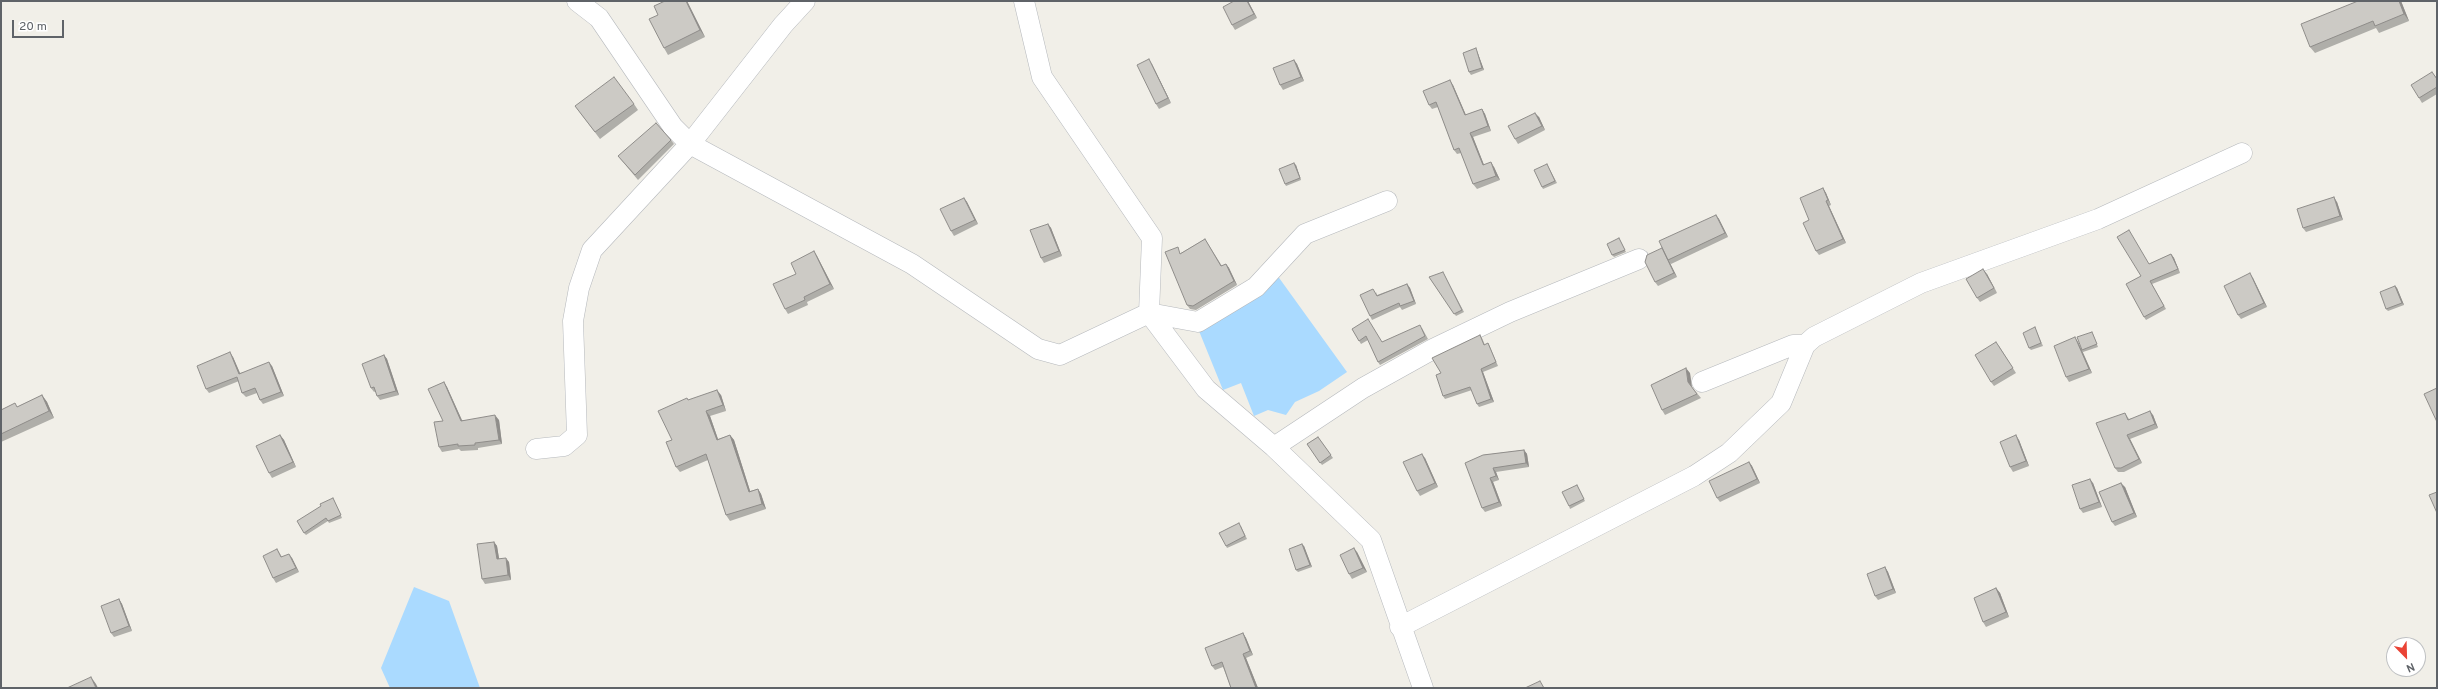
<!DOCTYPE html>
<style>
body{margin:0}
#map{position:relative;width:2438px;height:689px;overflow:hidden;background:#f1efe8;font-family:Overpass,sans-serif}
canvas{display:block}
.frame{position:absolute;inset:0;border:2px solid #5f6368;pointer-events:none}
.north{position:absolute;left:2386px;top:637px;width:40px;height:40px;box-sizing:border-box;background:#fff;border:1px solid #bfc1c3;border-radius:50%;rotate:157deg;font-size:11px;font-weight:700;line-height:16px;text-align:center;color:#5f6368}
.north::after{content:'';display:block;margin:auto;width:14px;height:18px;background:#ea4335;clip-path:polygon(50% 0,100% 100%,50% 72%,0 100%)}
.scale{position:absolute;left:12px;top:20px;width:52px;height:18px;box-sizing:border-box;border:2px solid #5f6368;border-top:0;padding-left:5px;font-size:12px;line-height:14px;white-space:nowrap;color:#5f6368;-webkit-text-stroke:3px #fff;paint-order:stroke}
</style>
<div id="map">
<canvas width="2438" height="689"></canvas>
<div class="frame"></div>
<div class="north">N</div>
<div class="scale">20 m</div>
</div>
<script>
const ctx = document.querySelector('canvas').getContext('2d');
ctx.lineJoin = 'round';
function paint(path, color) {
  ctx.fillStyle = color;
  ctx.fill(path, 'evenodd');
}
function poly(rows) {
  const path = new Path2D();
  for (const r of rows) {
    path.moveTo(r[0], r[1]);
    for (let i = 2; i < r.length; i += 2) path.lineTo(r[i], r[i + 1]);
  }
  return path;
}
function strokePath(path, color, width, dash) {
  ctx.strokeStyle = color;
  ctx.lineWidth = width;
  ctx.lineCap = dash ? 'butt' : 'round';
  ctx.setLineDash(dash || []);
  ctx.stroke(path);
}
const water = poly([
 [1277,275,1347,372,1319,391,1295,402,1286,415,1268,410,1254,416,1241,383,1223,390,1199,331],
 [414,587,449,601,480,688,390,688,381,668]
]);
const street = poly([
 [577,1,599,18,673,127,690,144,912,264,1038,349,1060,355,1149,313,1198,322,1256,287,1305,234,1387,201],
 [1024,1,1042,77,1152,238,1149,313,1206,389,1274,447,1371,540,1423,688],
 [1702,382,1793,345,1805,345],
 [1274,447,1363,388,1433,349,1510,312,1639,259],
 [536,449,564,446,577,435,573,321,579,288,592,250,690,144,783,25,805,1],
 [1400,627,1694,476,1729,453,1781,403,1805,345,1814,337,1921,283,2098,219,2242,153]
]);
const wall = poly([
 [687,1,705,37,668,55,664,48],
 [1234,1,1248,1,1257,18,1235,30,1232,25],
 [2358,1,2401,1,2409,21,2379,33,2376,28,2315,53,2310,47],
 [1477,51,1484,70,1471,75,1469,72],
 [1294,60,1297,64,1304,81,1283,90,1280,85],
 [1152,64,1171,103,1159,109,1156,104],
 [2432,72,2437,79,2437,94,2422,103,2419,98],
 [1453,85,1466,115,1482,109,1485,114,1491,131,1473,137,1484,165,1494,167,1500,180,1477,189,1473,184,1461,153,1457,154,1454,150,1438,107,1432,109,1429,105],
 [634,104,638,110,600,139,575,106],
 [1539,117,1545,130,1518,144,1515,139],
 [671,140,674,144,638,180,618,156],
 [1547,164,1557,183,1543,189,1542,187],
 [1296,165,1301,180,1286,186,1285,184],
 [1823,188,1826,193,1831,205,1829,206,1846,243,1819,255,1816,251,1809,220],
 [964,198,967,202,978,224,954,236,951,231],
 [2337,202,2343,220,2306,232,2303,228],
 [1716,215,1719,219,1728,237,1671,264,1670,263,1677,277,1658,286,1655,282,1664,251],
 [1048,224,1051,228,1062,256,1044,263,1041,258],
 [1619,238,1626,252,1614,257,1612,255],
 [1205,239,1222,266,1226,264,1229,268,1237,285,1196,310,1190,309,1187,305,1181,251,1181,253],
 [814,251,817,256,834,289,807,302,808,305,788,314,785,309,796,274],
 [2171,254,2174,258,2180,273,2152,284,2166,309,2146,320,2144,317,2149,264],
 [1444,274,1464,312,1456,316,1429,277],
 [1987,274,1997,293,1980,302,1977,298],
 [2253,278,2267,307,2241,319,2238,315],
 [1407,284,1410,288,1416,304,1402,310,1400,307,1372,320,1370,316,1376,292,1377,295],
 [2395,286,2397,288,2404,305,2388,311,2386,309],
 [2035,327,2036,330,2043,346,2031,350,2029,348],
 [1422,328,1428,339,1380,365,1378,362,1368,340,1361,344,1352,329,1382,342],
 [2093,334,2098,347,2083,352,2082,350,2092,373,2069,382,2066,377,2078,342,2081,349],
 [1480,335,1482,338,1485,345,1488,343,1490,347,1498,366,1483,372,1494,402,1479,407,1477,404,1472,390,1445,399,1443,396,1441,373],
 [1999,346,2016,373,1994,386,1991,382],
 [384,355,387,359,399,395,380,400,377,396,376,391,374,392,371,388],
 [233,357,240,373,272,366,284,396,263,404,260,400,257,393,246,397,242,393,239,381,209,393,206,389],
 [1690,373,1691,386,1701,398,1665,415,1662,410],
 [444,382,447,387,462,420,499,420,502,444,478,448,478,450,461,451,459,449,442,452,439,447,443,421],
 [42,395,47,402,54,418,1,442,1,410,17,407],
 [721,395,726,411,710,416,718,439,730,435,734,440,750,491,758,489,761,494,766,509,730,521,726,515,708,460,680,472,676,467,672,440,688,400],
 [2125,413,2129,419,2153,415,2158,428,2130,439,2142,463,2124,472,2118,472,2115,468],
 [280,435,284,440,296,467,272,478,269,473],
 [1318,437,1333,458,1322,465,1307,444],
 [2019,440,2029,466,2013,472,2010,467],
 [1524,450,1527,454,1529,467,1496,472,1499,480,1493,482,1502,506,1485,512,1482,508,1483,455],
 [1425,458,1438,487,1420,496,1417,491],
 [1749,462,1752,466,1760,483,1720,502,1717,498],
 [2093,483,2102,507,2083,513,2080,509],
 [1577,485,1585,501,1570,509,1569,506],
 [2125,487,2137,517,2115,526,2112,522],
 [333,498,342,518,329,523,328,521,306,535,304,533],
 [1241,526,1247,539,1227,548,1226,546],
 [494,542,497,546,499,559,509,562,511,580,485,584,482,579],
 [1304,546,1312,567,1298,572,1296,570],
 [277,549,282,557,292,558,299,572,276,583,273,578],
 [1357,552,1367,572,1352,579,1349,574],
 [1885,567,1888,572,1896,593,1878,600,1875,596],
 [1996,588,2000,593,2009,617,1986,627,1983,622],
 [119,599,122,604,132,631,114,637,111,633],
 [1243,633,1246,638,1253,655,1246,658,1258,688,1231,688,1223,667,1215,670,1212,666]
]);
const shadedWall = poly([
 [686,1,687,1,705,37,700,30],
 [1247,1,1248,1,1257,18,1254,14],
 [2399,1,2401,1,2409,21,2404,14],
 [1476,48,1477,51,1484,70,1482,68],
 [1149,59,1152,64,1171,103,1168,98],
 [1294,60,1297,64,1304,81,1301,77],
 [1450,80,1453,85,1468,120,1465,115],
 [1482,109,1485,114,1491,131,1488,126],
 [1535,113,1539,117,1545,130,1542,126],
 [1470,133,1473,137,1486,170,1483,165],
 [1491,162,1494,167,1500,180,1496,176],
 [1294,163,1296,165,1301,180,1300,178],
 [1823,188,1826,193,1831,205,1828,200],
 [2334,197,2337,202,2343,220,2340,216],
 [964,198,967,202,978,224,975,220],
 [1826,201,1829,206,1846,243,1843,239],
 [1716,215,1719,219,1728,237,1725,233],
 [1048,224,1051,228,1062,256,1059,251],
 [1662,248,1665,253,1668,260,1670,263,1677,277,1674,273],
 [814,251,817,256,834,289,830,284],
 [2171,254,2174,258,2180,273,2178,269],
 [1226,264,1229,268,1237,285,1234,281],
 [1983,269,1987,274,1997,293,1994,288],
 [2250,273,2253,278,2267,307,2264,303],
 [1407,284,1410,288,1416,304,1414,301],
 [2395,286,2397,288,2404,305,2402,303],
 [2075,337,2078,342,2092,373,2089,369],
 [230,352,233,357,242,378,239,374],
 [384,355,387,359,399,395,396,391],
 [269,362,272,366,284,396,281,392],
 [1686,368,1690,373,1692,387,1688,382],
 [1481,369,1483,372,1494,402,1491,399],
 [444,382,447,387,464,425,461,421],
 [717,390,721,395,726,411,723,405],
 [42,395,47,402,54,418,49,411],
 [706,411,710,416,720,445,717,440],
 [2150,411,2153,415,2158,428,2155,424],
 [495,415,499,420,502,444,499,440],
 [280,435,284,440,296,467,293,462],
 [730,435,734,440,752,497,749,492],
 [2016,435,2019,440,2029,466,2026,461],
 [2127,435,2130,439,2142,463,2139,459],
 [1524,450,1527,454,1529,467,1526,463],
 [1422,454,1425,458,1438,487,1435,483],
 [1749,462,1752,466,1760,483,1757,479],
 [1493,468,1496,472,1499,480,1496,476],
 [1490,478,1493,482,1502,506,1499,502],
 [2090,479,2093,483,2102,507,2099,502],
 [2121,483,2125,487,2137,517,2134,513],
 [758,489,761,494,766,509,762,504],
 [494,542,497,546,500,564,497,559],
 [1302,544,1304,546,1312,567,1310,565],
 [1354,548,1357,552,1367,572,1363,568],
 [289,554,292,558,299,572,296,568],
 [506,558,509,562,511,580,508,575],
 [1885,567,1888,572,1896,593,1893,589],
 [1996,588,2000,593,2009,617,2006,612],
 [119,599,122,604,132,631,129,626],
 [1243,633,1246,638,1253,655,1250,651],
 [1243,654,1246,658,1258,688,1256,688],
 [91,677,96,684,98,688,96,688]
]);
const building = poly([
 [665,1,686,1,700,30,664,48,649,19,658,15,654,6,665,1],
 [1234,1,1247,1,1254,14,1232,25,1223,7,1234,1],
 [2358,1,2399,1,2404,14,2375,26,2373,21,2310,47,2301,24,2358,1],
 [1476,48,1482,68,1469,72,1463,53,1476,48],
 [1149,59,1168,98,1156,104,1137,65,1149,59],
 [1294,60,1301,77,1280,85,1273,68,1294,60],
 [2432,72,2437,79,2437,87,2419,98,2411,85,2432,72],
 [614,77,634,104,595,132,575,106,614,77],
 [1450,80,1465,115,1482,109,1488,126,1470,133,1483,165,1491,162,1496,176,1473,184,1459,148,1454,150,1436,102,1429,105,1423,91,1450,80],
 [1535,113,1542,126,1515,139,1508,126,1535,113],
 [656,123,671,140,635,175,618,156,656,123],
 [1294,163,1300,178,1285,184,1279,169,1294,163],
 [1547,164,1555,181,1542,187,1534,170,1547,164],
 [1823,188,1828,200,1826,201,1843,239,1816,251,1803,223,1809,220,1800,198,1823,188],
 [2334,197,2340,216,2303,228,2297,209,2334,197],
 [964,198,975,220,951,231,940,209,964,198],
 [1716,215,1725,233,1668,260,1659,241,1716,215],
 [1048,224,1059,251,1041,258,1030,230,1048,224],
 [2129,230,2149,264,2171,254,2178,269,2150,281,2164,306,2144,317,2126,284,2141,276,2117,237,2129,230],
 [1619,238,1625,250,1612,255,1607,244,1619,238],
 [1205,239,1221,266,1226,264,1234,281,1193,306,1187,305,1165,252,1178,247,1180,254,1205,239],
 [1662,248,1674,273,1655,282,1645,262,1647,255,1662,248],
 [814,251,830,284,804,297,805,300,785,309,773,284,796,274,791,263,814,251],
 [1983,269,1994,288,1977,298,1966,279,1983,269],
 [1443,272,1462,310,1454,314,1429,277,1443,272],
 [2250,273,2264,303,2238,315,2224,286,2250,273],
 [1407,284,1414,301,1400,306,1399,303,1370,316,1360,295,1373,289,1377,296,1407,284],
 [2395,286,2402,303,2386,309,2380,292,2395,286],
 [1368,319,1382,342,1420,325,1425,336,1378,362,1366,336,1359,341,1352,329,1368,319],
 [2035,327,2041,343,2029,348,2023,333,2035,327],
 [2092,332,2097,344,2082,350,2077,337,2092,332],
 [1480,335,1484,345,1488,343,1496,362,1481,369,1491,399,1477,404,1470,387,1443,396,1436,375,1441,373,1432,358,1480,335],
 [2075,337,2089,369,2066,377,2054,346,2075,337],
 [1996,342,2013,368,1991,382,1975,355,1996,342],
 [230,352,239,374,269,362,281,392,260,400,255,388,242,393,237,377,206,389,197,366,230,352],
 [384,355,396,391,377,396,374,387,371,388,362,364,384,355],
 [1686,368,1688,382,1697,394,1662,410,1651,385,1686,368],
 [444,382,461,421,495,415,499,440,475,443,475,445,458,446,458,444,439,447,434,422,443,421,428,389,444,382],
 [2437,388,2437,422,2424,394,2437,388],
 [717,390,723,405,706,411,717,440,730,435,749,492,758,489,762,504,726,515,706,454,676,467,666,442,672,440,658,411,687,398,688,400,717,390],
 [42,395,49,411,1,434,1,410,15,403,17,407,42,395],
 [2150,411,2155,424,2127,435,2139,459,2121,468,2115,468,2096,423,2125,413,2128,420,2150,411],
 [280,435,293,462,269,473,256,446,280,435],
 [2016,435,2026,461,2010,467,2000,442,2016,435],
 [1318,437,1331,455,1320,463,1307,444,1318,437],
 [1524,450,1526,463,1493,468,1496,476,1490,478,1499,502,1482,508,1465,463,1483,455,1524,450],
 [1422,454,1435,483,1417,491,1403,462,1422,454],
 [1749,462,1757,479,1717,498,1709,481,1749,462],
 [2090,479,2099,502,2080,509,2072,485,2090,479],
 [2121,483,2134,513,2112,522,2099,492,2121,483],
 [1577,485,1584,499,1569,506,1562,492,1577,485],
 [2437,492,2437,513,2429,495,2437,492],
 [333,498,341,515,328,521,326,518,304,533,297,521,321,506,320,504,333,498],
 [1239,523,1245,536,1226,546,1219,533,1239,523],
 [494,542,497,559,506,558,508,575,482,579,477,544,494,542],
 [1302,544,1310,565,1296,570,1289,549,1302,544],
 [1354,548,1363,568,1349,574,1340,555,1354,548],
 [277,549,281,557,289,554,296,568,273,578,263,556,277,549],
 [1885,567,1893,589,1875,596,1867,574,1885,567],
 [1996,588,2006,612,1983,622,1974,598,1996,588],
 [119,599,129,626,111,633,101,606,119,599],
 [1243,633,1250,651,1243,654,1256,688,1231,688,1222,662,1212,666,1205,648,1243,633],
 [91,677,96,688,67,688,91,677],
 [1540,681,1544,688,1525,688,1540,681]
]);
paint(water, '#aadaff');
strokePath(street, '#b5b8bc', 21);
strokePath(street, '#fff', 20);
paint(wall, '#afaea9');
paint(shadedWall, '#8f8d8a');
paint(building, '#cccac5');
strokePath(building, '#8f8d8a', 1);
</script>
